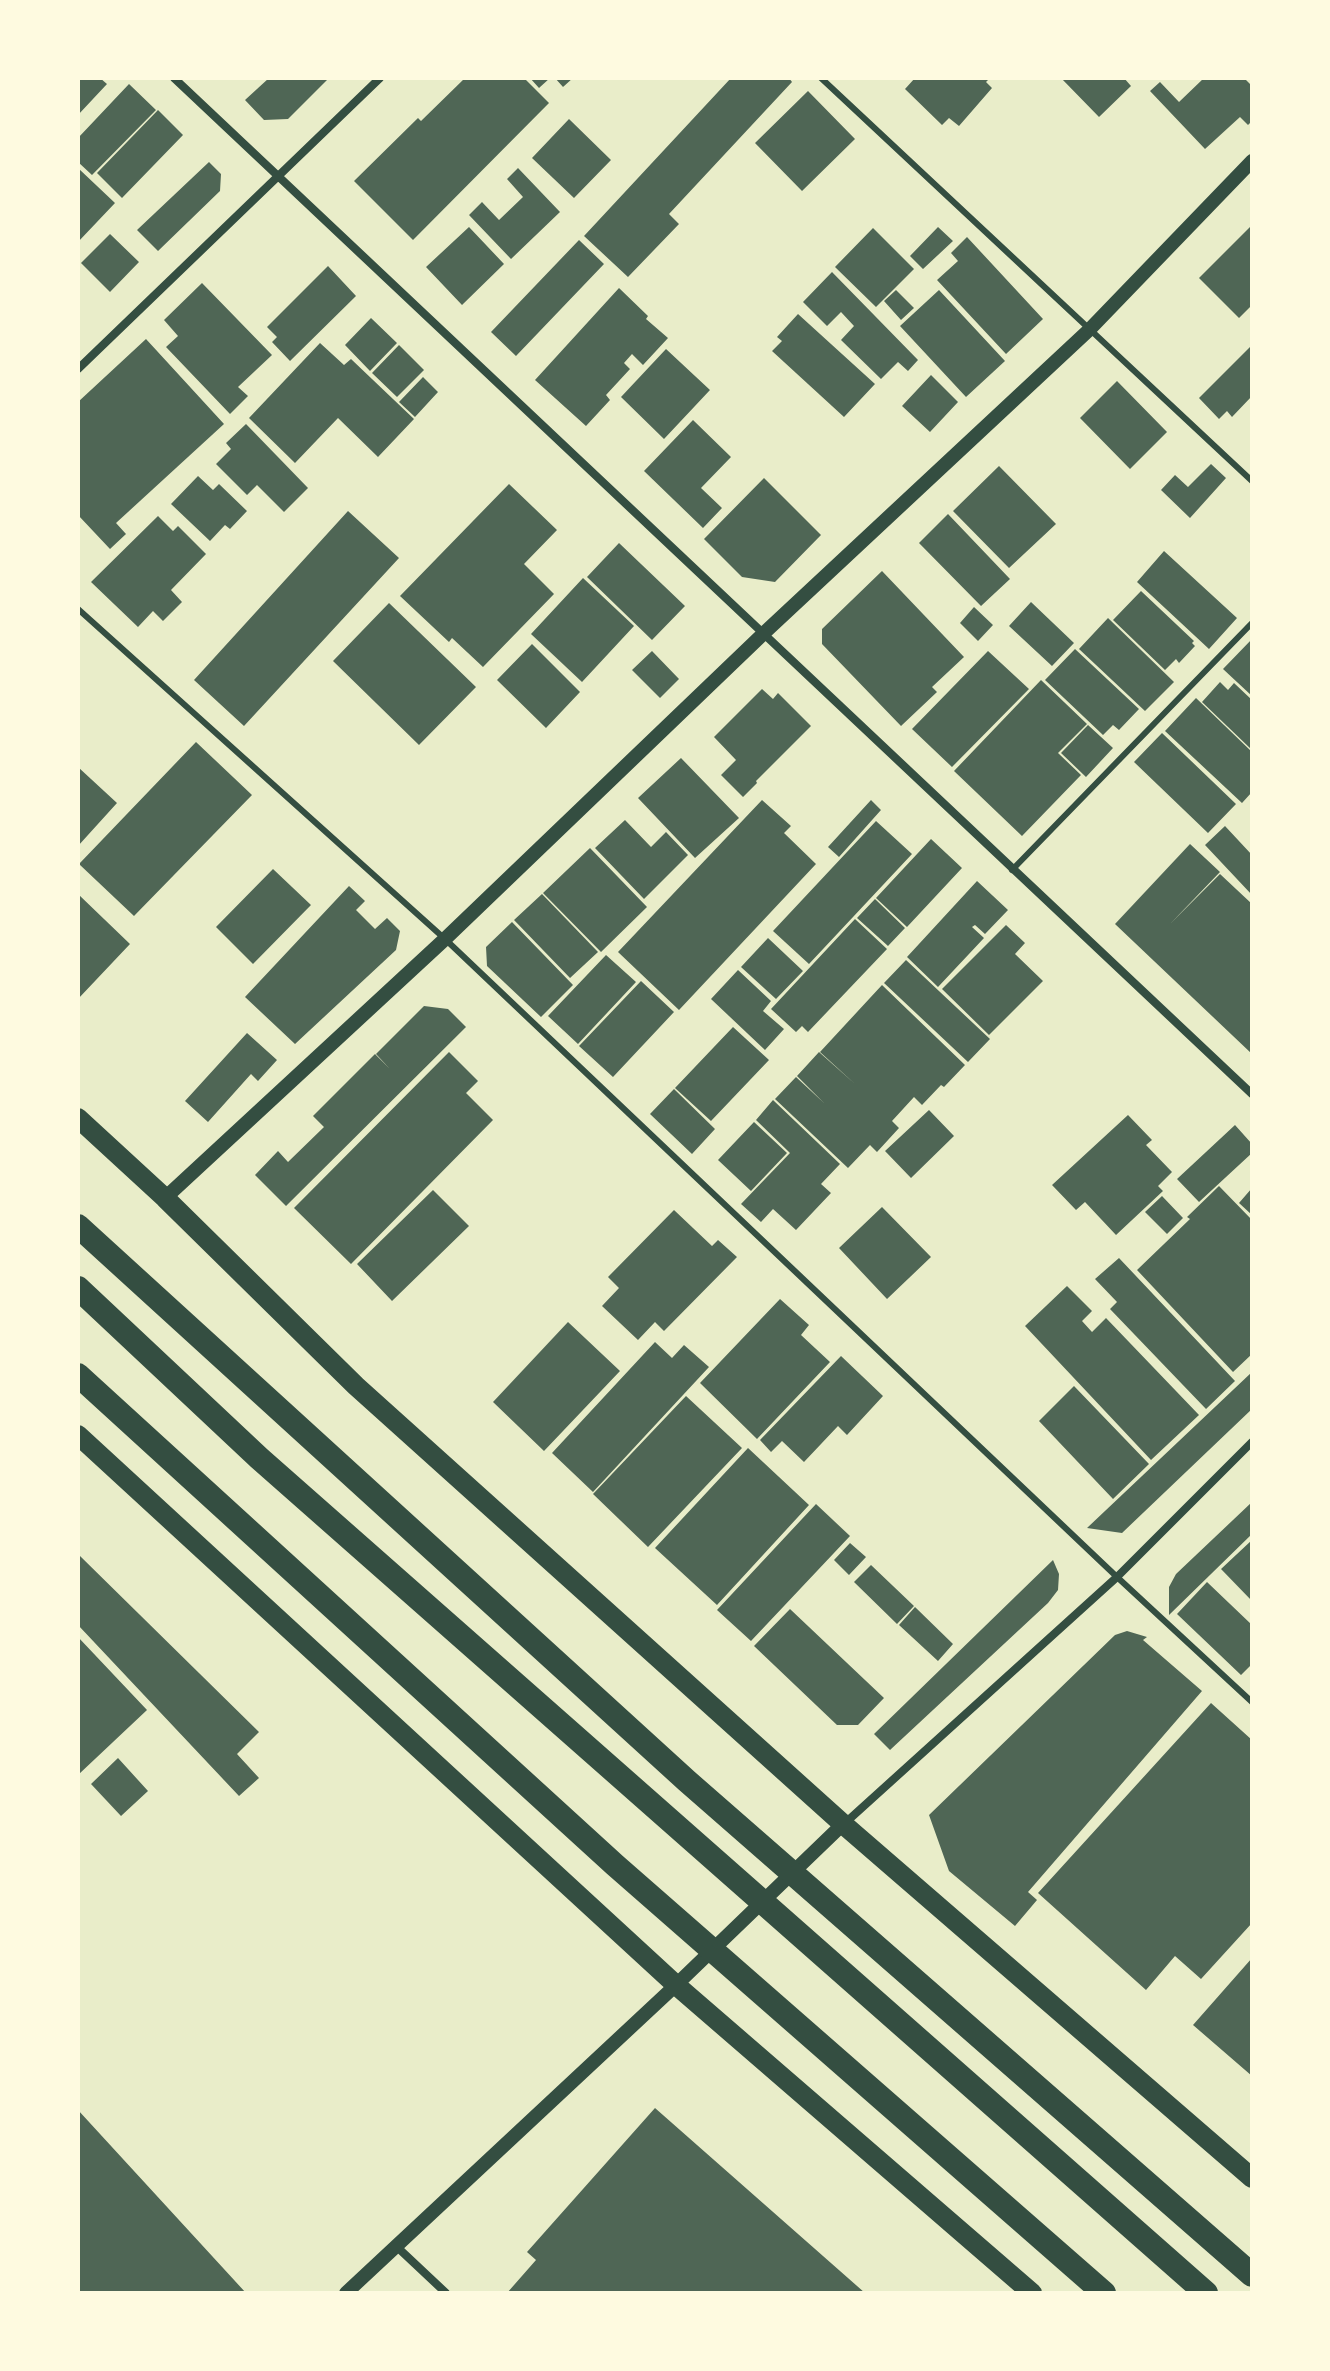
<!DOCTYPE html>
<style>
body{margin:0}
#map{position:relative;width:1330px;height:2371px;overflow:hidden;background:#e9edc9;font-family:Commissioner,sans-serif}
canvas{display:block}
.frame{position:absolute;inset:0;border:80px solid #fefae0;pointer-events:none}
</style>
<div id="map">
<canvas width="1330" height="2371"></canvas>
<div class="frame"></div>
</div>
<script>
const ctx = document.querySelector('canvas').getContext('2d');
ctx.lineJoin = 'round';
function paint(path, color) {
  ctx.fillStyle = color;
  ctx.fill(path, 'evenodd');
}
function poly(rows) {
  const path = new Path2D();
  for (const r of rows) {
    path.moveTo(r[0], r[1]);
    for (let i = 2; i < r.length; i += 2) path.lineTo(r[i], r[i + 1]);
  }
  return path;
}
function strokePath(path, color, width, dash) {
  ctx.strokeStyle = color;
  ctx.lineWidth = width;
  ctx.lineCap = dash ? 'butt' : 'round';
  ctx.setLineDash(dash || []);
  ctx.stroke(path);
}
const building = poly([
 [78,78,100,78,107,84,78,115],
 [269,78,329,78,288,119,264,120,245,100],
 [465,78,524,78,549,103,413,240,354,181,418,118,421,121],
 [530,78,550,78,539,88],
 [555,78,573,78,563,87],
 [731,78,789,78,792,82,669,214,679,224,628,277,584,236],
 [915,78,990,78,986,82,992,88,959,126,949,118,942,125,905,89],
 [1061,78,1124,78,1131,86,1099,117],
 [1204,78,1244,78,1252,86,1252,121,1248,125,1240,117,1205,149,1150,91,1160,82,1179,102],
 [129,84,156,110,92,175,78,162,78,138],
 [808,91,855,139,802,191,755,143],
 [158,110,183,135,122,198,97,173],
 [569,119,611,160,574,198,532,158],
 [209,162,221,174,220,191,158,251,137,230],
 [78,168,115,203,78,242],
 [518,168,560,212,511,259,469,215,482,202,499,220,523,197,507,179],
 [1252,225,1252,305,1239,318,1199,278],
 [469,227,504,264,462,305,426,267],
 [938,227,953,241,923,269,910,256],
 [873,228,914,269,876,307,835,267],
 [110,234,139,262,110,292,81,263],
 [967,237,1043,319,1006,354,937,280,958,261,951,253],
 [579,240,604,264,516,356,491,332],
 [328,266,356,296,290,361,272,342,277,337,267,327],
 [832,272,918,360,908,371,898,362,881,379,841,340,854,326,841,312,827,326,803,302],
 [202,283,272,355,238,387,248,396,230,414,166,347,178,336,164,320],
 [619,288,648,316,646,319,668,338,643,365,632,354,624,363,630,369,606,395,610,400,586,426,535,380],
 [896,290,914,308,901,320,884,301],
 [939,290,1005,361,966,397,900,326],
 [798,314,875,384,844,417,772,351,782,341,777,337],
 [371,318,397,343,370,371,345,345],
 [146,339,224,424,116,523,126,534,110,549,78,515,78,402],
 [320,343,344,365,351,359,414,419,378,457,338,418,295,463,249,418],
 [399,345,424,370,397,397,372,373],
 [1252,345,1252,396,1232,417,1227,411,1219,419,1199,398],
 [666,349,710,390,664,439,621,397],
 [931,375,958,402,930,432,902,406],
 [423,377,438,392,415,417,399,402],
 [1117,381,1167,432,1130,469,1080,418],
 [693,420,731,457,701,488,722,508,703,528,644,471],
 [246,424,308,488,284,512,257,485,247,495,216,464,231,449,226,443],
 [1211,464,1226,478,1190,518,1161,490,1175,475,1188,487],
 [999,466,1056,524,1009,568,953,511],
 [198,476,213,490,219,484,247,511,230,529,225,525,210,541,171,504],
 [764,478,821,535,775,582,742,577,704,539],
 [509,484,557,530,524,564,554,594,483,667,452,638,449,642,400,596],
 [348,511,399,558,244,726,194,680],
 [948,514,1010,579,981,606,919,543],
 [158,516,173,531,178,526,206,554,171,590,182,602,163,621,153,611,138,627,91,582],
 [619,543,685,606,652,640,587,577],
 [1164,551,1237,618,1209,649,1137,582],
 [882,571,964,657,932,687,937,692,901,726,822,644,822,629],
 [583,578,634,626,582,682,531,634],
 [1141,591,1194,641,1192,643,1195,646,1179,663,1176,659,1165,670,1113,620],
 [1031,602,1074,643,1052,666,1009,626],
 [389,603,476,687,419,745,333,661],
 [974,607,993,625,978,641,960,623],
 [1108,618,1174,682,1145,711,1079,649],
 [1252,639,1252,696,1223,669],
 [532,644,580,692,546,728,497,680],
 [1075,649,1139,709,1119,730,1113,725,1103,735,1045,680],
 [652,651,679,679,660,698,632,670],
 [988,651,1029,689,952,767,912,729],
 [1041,680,1087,724,1058,753,1081,775,1022,836,954,771],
 [1220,682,1228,690,1234,683,1252,700,1252,750,1202,702],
 [762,689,773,699,778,693,811,726,756,781,757,783,743,797,721,775,736,760,714,737],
 [1196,698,1252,752,1252,792,1242,803,1165,731],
 [1088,725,1113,748,1086,777,1061,753],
 [1162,733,1236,804,1208,833,1134,762],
 [196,742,252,795,134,916,79,864],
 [681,758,739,818,695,858,638,798],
 [78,767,117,803,78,846],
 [762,800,791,826,784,833,816,864,679,1010,618,952],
 [871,800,881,810,839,857,828,847],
 [625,820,651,847,666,832,688,855,644,899,595,848],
 [876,821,912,854,809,964,773,931],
 [1225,826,1252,855,1252,895,1205,845],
 [931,839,962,868,907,927,876,898],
 [1190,844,1220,872,1170,924,1220,874,1252,904,1252,1054,1115,924],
 [590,848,647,907,601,952,543,893],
 [273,869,311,905,253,964,216,927],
 [977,881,1008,910,985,934,975,925,972,927,984,938,938,987,907,957],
 [349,886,365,901,356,910,375,929,387,918,400,931,396,950,295,1044,245,997],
 [78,894,130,944,78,999],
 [542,894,598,952,570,978,514,920],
 [875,899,905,928,888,946,857,918],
 [855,919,887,949,808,1032,802,1026,796,1032,771,1009],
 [512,922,573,985,541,1017,487,966,486,947],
 [1006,925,1025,943,1015,954,1043,981,989,1035,942,989],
 [768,938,803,971,776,999,741,967],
 [606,955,636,982,578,1044,548,1016],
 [906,960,990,1039,968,1062,884,983],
 [738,970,771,1001,763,1011,784,1029,765,1050,711,999],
 [641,981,674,1012,613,1077,579,1046],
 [882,985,965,1065,944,1087,941,1085,922,1105,914,1097,892,1121,899,1128,877,1152,870,1145,848,1168,775,1099,796,1077,824,1103,797,1076,819,1052,855,1084,820,1052],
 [424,1006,448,1009,466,1027,286,1206,255,1175,278,1151,288,1162,324,1127,313,1116,375,1054,389,1068,376,1054],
 [733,1027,769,1060,711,1121,675,1088],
 [247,1033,277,1060,258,1081,251,1074,208,1122,185,1101],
 [449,1052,478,1081,466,1093,493,1120,351,1264,294,1208],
 [674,1089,715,1129,692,1154,650,1114],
 [773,1100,840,1164,821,1184,831,1193,796,1230,773,1209,761,1222,741,1204,790,1153,756,1120],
 [929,1110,954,1136,911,1178,885,1151],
 [1128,1115,1152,1140,1146,1145,1172,1172,1158,1186,1163,1191,1116,1235,1085,1202,1076,1210,1052,1185],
 [754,1122,787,1153,751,1191,718,1160],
 [1235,1125,1252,1144,1252,1153,1199,1202,1177,1179],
 [1219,1186,1252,1220,1252,1354,1233,1372,1137,1270,1190,1219,1187,1217],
 [1252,1188,1252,1215,1239,1203],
 [433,1190,469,1226,392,1301,357,1264],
 [1162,1196,1183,1218,1167,1234,1145,1212],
 [882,1207,931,1257,887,1299,839,1248],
 [674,1210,712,1246,718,1240,737,1257,664,1331,655,1322,638,1340,602,1306,619,1288,608,1277],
 [1119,1258,1235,1381,1206,1409,1110,1309,1117,1302,1095,1279],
 [1067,1286,1092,1311,1082,1321,1092,1332,1106,1318,1199,1415,1151,1460,1025,1326],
 [780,1299,809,1325,801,1335,830,1362,757,1439,700,1383],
 [568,1322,620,1371,544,1451,493,1402],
 [655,1342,672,1358,684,1345,709,1367,593,1492,552,1453],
 [841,1356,883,1396,847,1435,838,1426,804,1462,782,1441,771,1452,760,1440],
 [1252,1372,1252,1409,1122,1533,1087,1528],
 [1074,1386,1149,1464,1113,1499,1039,1421],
 [686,1396,742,1448,648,1547,593,1494],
 [748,1448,809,1505,717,1605,655,1548],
 [1252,1502,1252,1534,1169,1615,1169,1587,1176,1574],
 [816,1504,850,1536,751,1641,717,1610],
 [1252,1540,1252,1601,1221,1569],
 [850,1543,866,1557,849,1575,834,1560],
 [80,1556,259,1732,237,1754,259,1778,239,1796,78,1625,78,1558],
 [1053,1560,1059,1574,1058,1590,1048,1603,890,1750,874,1734],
 [871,1565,914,1606,897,1624,854,1582],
 [1207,1582,1252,1625,1252,1664,1241,1675,1177,1614],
 [915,1607,953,1644,938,1661,899,1625],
 [790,1609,884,1698,858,1725,837,1725,754,1646],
 [1127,1631,1147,1637,1143,1640,1202,1691,1028,1892,1037,1900,1015,1926,949,1871,929,1815,1115,1635],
 [78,1637,147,1710,78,1775],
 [1211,1703,1252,1740,1252,1923,1201,1979,1175,1956,1146,1990,1038,1893],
 [118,1758,148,1791,121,1816,91,1784],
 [1252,1958,1252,2076,1193,2025],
 [655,2108,865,2293,507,2293,536,2260,527,2252],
 [78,2110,246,2293,78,2293]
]);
const service = poly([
 [821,78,1252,481],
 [78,609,445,939,1117,1577,1252,1702],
 [1012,870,1252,623]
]);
const minor = poly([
 [174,78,1252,1094],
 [78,369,380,78],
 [844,1824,1117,1577,1252,1442],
 [396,2246,446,2293]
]);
const tertiary = poly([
 [165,1198,445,939,763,634,1090,329,1252,161],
 [346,2293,676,1985,843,1824]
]);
const primary = poly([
 [78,1118,165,1198,356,1386,843,1824,1252,2178],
 [78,1435,676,1985,1032,2293]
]);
const motorway = poly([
 [78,1226,687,1781,1252,2275],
 [78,1288,259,1458,1206,2293],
 [78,1375,615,1865,1104,2293]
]);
paint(building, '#4f6655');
strokePath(service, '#344e41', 6);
strokePath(minor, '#344e41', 8);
strokePath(tertiary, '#344e41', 14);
strokePath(primary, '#344e41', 20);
strokePath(motorway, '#344e41', 24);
</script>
